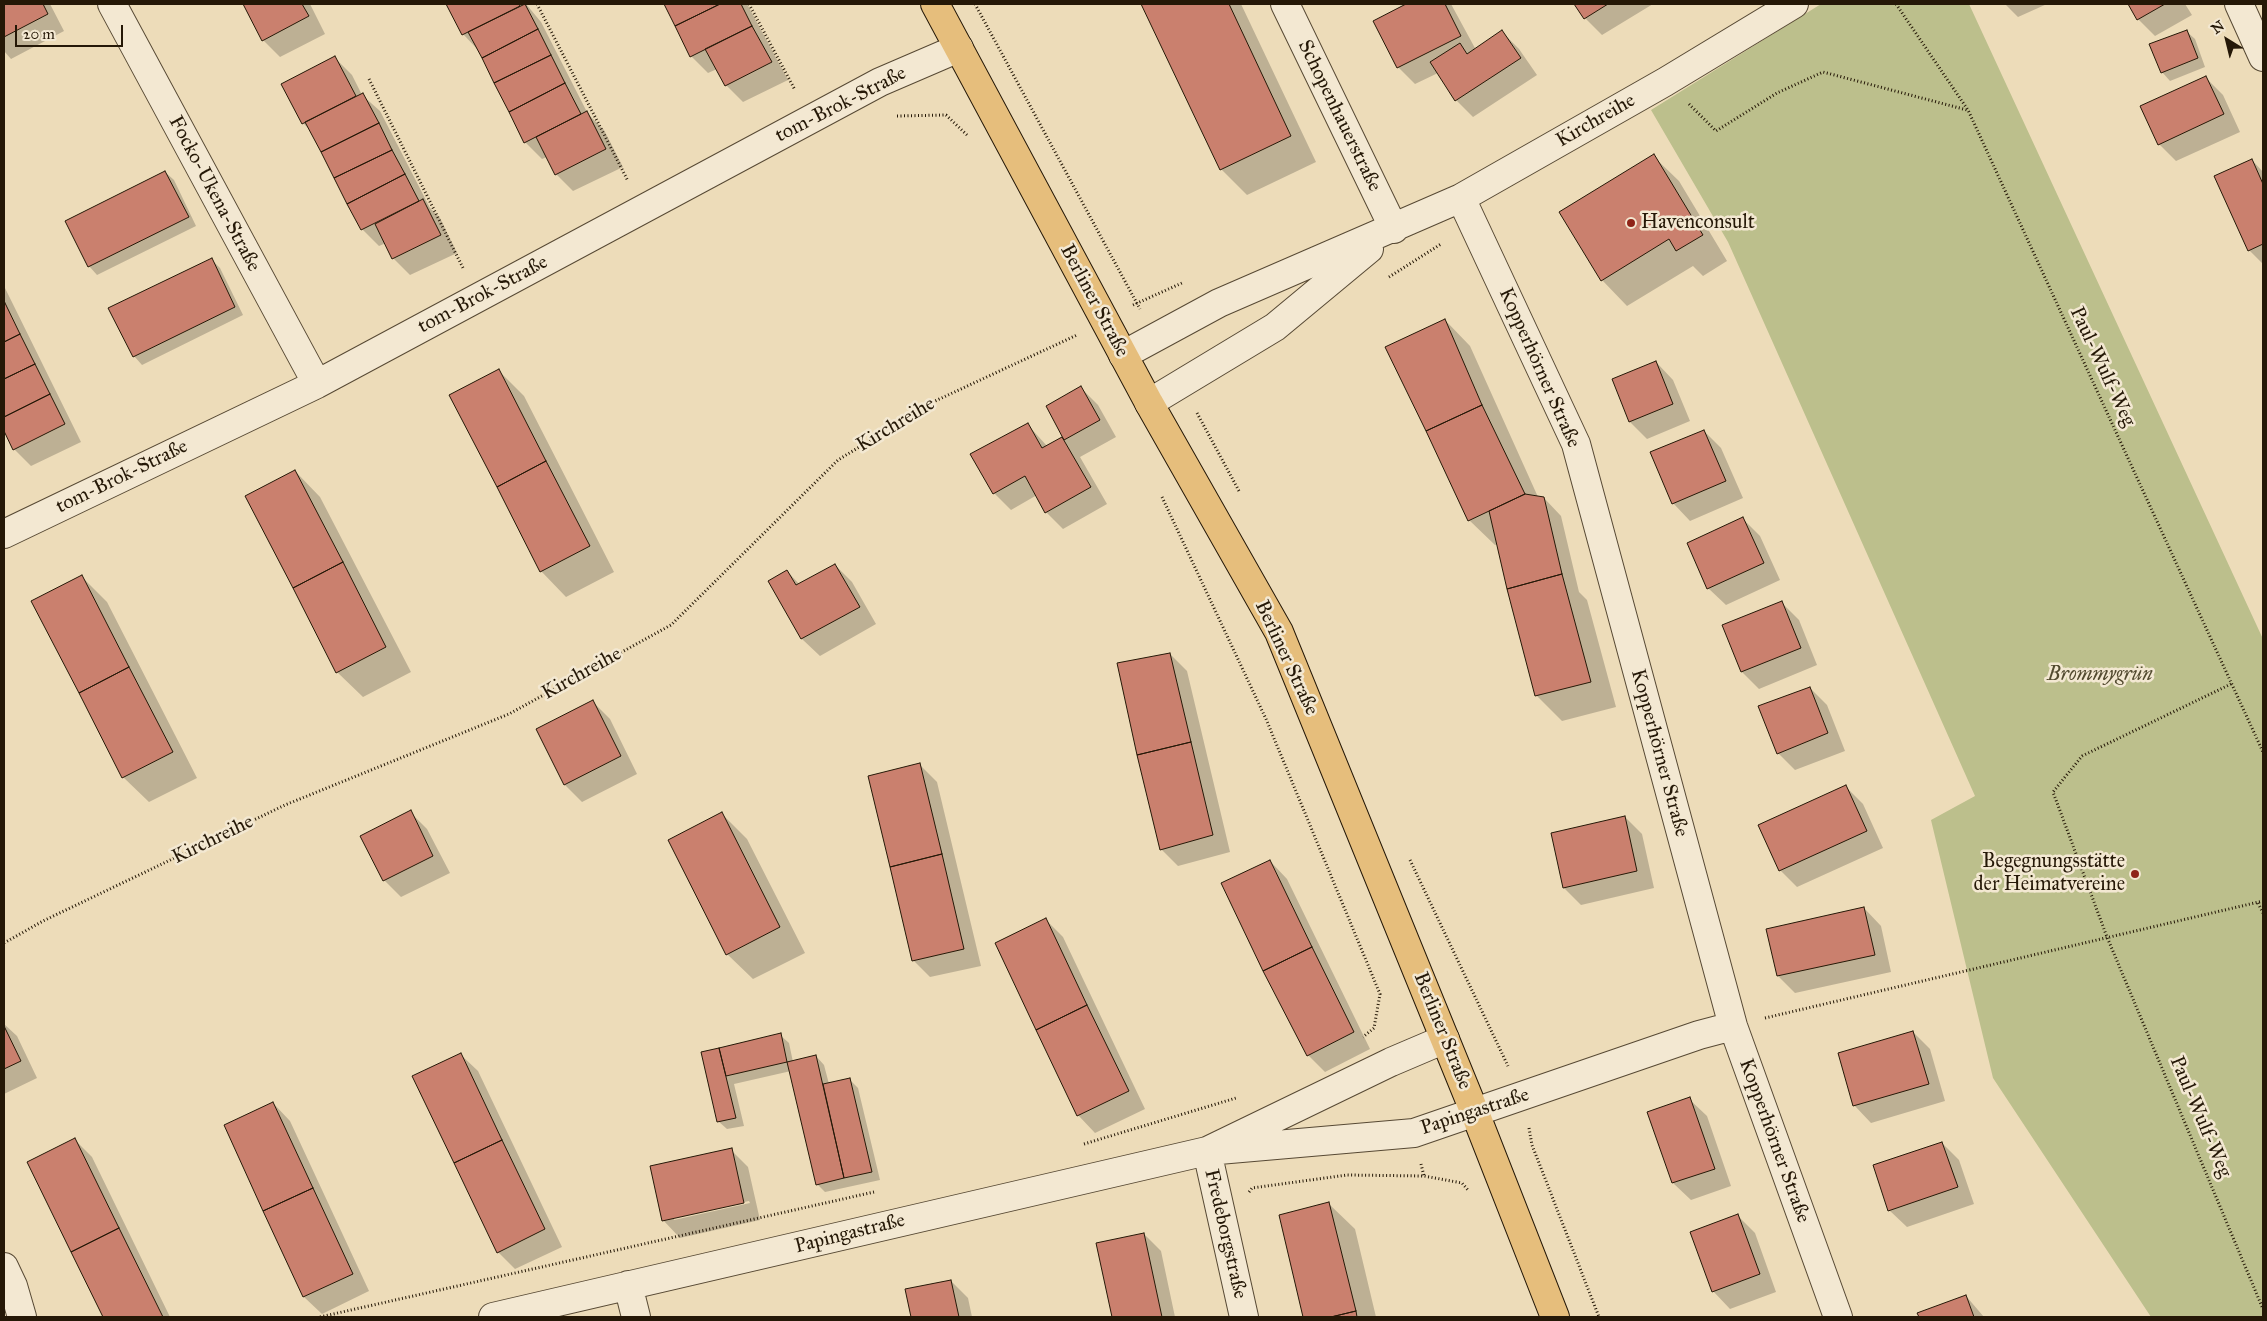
<!DOCTYPE html>
<meta charset="utf-8">
<style>
body{margin:0}
#map{position:relative;width:2267px;height:1321px;overflow:hidden;background:#eddcb9;font-family:"IM FELL Great Primer",serif}
canvas{display:block}
.frame{position:absolute;inset:0;border:5px solid #251807;pointer-events:none}
.north{position:absolute;left:2202px;top:15px;width:50px;height:50px;-webkit-text-stroke:4px #f3e8d2;paint-order:stroke;rotate:324deg;font-size:14px;font-weight:700;line-height:20px;text-align:center;color:#251807}
.north::after{content:'';display:block;margin:auto;width:18px;height:22px;background:#251807;clip-path:polygon(50% 0,100% 100%,50% 72%,0 100%)}
.scale{position:absolute;left:15px;top:25px;width:108px;height:22px;box-sizing:border-box;border:2px solid #251807;border-top:0;padding-left:6px;font-size:15px;line-height:18px;white-space:nowrap;color:#251807;-webkit-text-stroke:4px #f3e8d2;paint-order:stroke}
</style>
<div id="map">
<canvas width="2267" height="1321"></canvas>
<div class="frame"></div>
<div class="north">N</div>
<div class="scale">20 m</div>
</div>
<script>
const ctx = document.querySelector('canvas').getContext('2d');
ctx.lineJoin = 'round';
function paint(path, color) {
  ctx.fillStyle = color;
  ctx.fill(path, 'evenodd');
}
function poly(rows) {
  const path = new Path2D();
  for (const r of rows) {
    path.moveTo(r[0], r[1]);
    for (let i = 2; i < r.length; i += 2) path.lineTo(r[i], r[i + 1]);
  }
  return path;
}
function strokePath(path, color, width, dash) {
  ctx.strokeStyle = color;
  ctx.lineWidth = width;
  ctx.lineCap = dash ? 'butt' : 'round';
  ctx.setLineDash(dash || []);
  ctx.stroke(path);
}
function drawText(font, color, halo, rows, align = 'center') {
  ctx.font = font + ' "IM FELL Great Primer",serif';
  ctx.lineWidth = 5;
  ctx.setLineDash([]);
  ctx.textBaseline = 'middle';
  ctx.strokeStyle = halo;
  ctx.fillStyle = color;
  for (const [text, x, y, turn = 0] of rows) {
    ctx.save();
    ctx.translate(x, y);
    ctx.rotate((+turn || 0) * Math.PI / 180);
    ctx.textAlign = isNaN(turn) ? turn : align;
    if (halo) ctx.strokeText(text, 0, 0);
    ctx.fillText(text, 0, 0);
    ctx.restore();
  }
}
const green = poly([
 [1821,4,1969,4,2263,639,2263,1317,2151,1317,1993,1078,1931,820,1975,796,1728,242,1651,110]
]);
const shadow = poly([
 [4,4,50,4,64,31,11,59,4,51],
 [244,4,310,4,325,34,280,57,263,40],
 [447,4,526,4,541,22,588,114,604,130,623,167,573,191,556,174,547,157,542,159,525,142,479,51,463,34],
 [664,4,747,4,788,80,743,102,726,85,717,69,708,73,691,56],
 [1143,4,1241,4,1316,162,1247,195,1221,169],
 [1409,4,1451,4,1476,50,1502,32,1519,49,1537,75,1473,117,1456,100,1438,73,1415,84,1398,67,1375,21],
 [1576,4,1653,4,1602,35,1585,18],
 [2005,4,2047,4,2018,17],
 [2129,4,2185,4,2192,15,2155,36,2138,19],
 [2186,31,2195,39,2205,67,2170,81,2162,72],
 [335,58,352,75,362,95,380,111,430,208,440,218,457,253,410,275,393,258,386,243,379,246,362,229,312,132,303,123],
 [2206,78,2223,95,2240,132,2176,161,2159,144],
 [1653,156,1679,181,1727,261,1703,276,1693,266,1627,306,1602,280,1560,212],
 [2252,160,2263,172,2263,264,2249,250],
 [165,172,174,180,196,226,97,275,89,266],
 [211,259,220,268,243,315,142,365,134,356],
 [4,286,81,442,31,466,14,449,4,428],
 [1445,320,1470,346,1538,497,1544,498,1561,516,1579,592,1587,600,1616,707,1562,721,1536,695,1498,544,1495,545,1469,520],
 [1656,362,1673,380,1690,421,1647,439,1630,422],
 [499,371,524,396,614,572,566,597,541,571],
 [1081,388,1098,405,1116,437,1080,457,1107,504,1063,529,1046,512,1037,495,1011,510,994,493,1027,424,1047,446,1064,437],
 [1704,431,1721,448,1743,498,1690,521,1673,503],
 [295,471,320,497,411,672,363,697,337,672],
 [1743,519,1760,536,1780,580,1726,605,1708,588],
 [835,565,852,582,876,624,820,656,802,639,770,581,787,571,800,585],
 [82,577,107,602,197,778,149,802,123,777],
 [1782,603,1799,620,1817,665,1759,689,1742,672,1724,626],
 [1170,654,1187,671,1230,852,1178,866,1161,849],
 [1810,688,1827,705,1845,751,1795,770,1778,753],
 [593,702,610,719,637,774,582,802,565,785,537,729],
 [920,765,937,782,981,966,930,977,913,960],
 [1846,787,1863,804,1883,848,1797,887,1780,870],
 [410,812,427,829,450,873,401,897,384,880],
 [722,814,747,839,805,953,753,979,727,954],
 [1625,817,1642,834,1654,888,1581,905,1564,888],
 [1270,861,1287,879,1370,1049,1325,1072,1308,1055],
 [1864,908,1881,926,1891,972,1795,993,1778,976],
 [1046,920,1063,937,1145,1109,1095,1133,1078,1115,996,944],
 [4,1024,17,1036,37,1078,4,1094],
 [1913,1032,1930,1049,1945,1101,1871,1123,1854,1105],
 [780,1035,789,1043,793,1062,816,1056,824,1065,829,1084,850,1080,858,1088,880,1180,825,1192,817,1184,791,1071,734,1084,744,1126,727,1129,718,1121,702,1053],
 [460,1054,478,1071,562,1247,515,1269,498,1252],
 [1689,1099,1707,1116,1731,1186,1691,1200,1673,1183,1649,1113],
 [273,1103,290,1121,369,1291,322,1314,304,1297,225,1126],
 [75,1140,92,1157,170,1317,104,1317,28,1163],
 [1942,1143,1959,1160,1974,1204,1907,1227,1889,1210],
 [731,1150,748,1167,760,1220,680,1238,663,1220],
 [749,1201,750,1203,674,1220,674,1217],
 [1329,1204,1355,1229,1376,1317,1305,1317,1280,1216],
 [1738,1216,1755,1233,1776,1292,1730,1309,1713,1291],
 [1144,1234,1161,1251,1175,1317,1113,1317,1098,1244],
 [951,1281,968,1298,972,1317,912,1317,907,1290],
 [1966,1296,1984,1317,1920,1317,1919,1314]
]);
const building = poly([
 [4,4,43,4,48,14,4,37,4,4],
 [243,4,302,4,309,16,262,41,243,4],
 [446,4,519,4,520,6,462,35,446,4],
 [525,4,538,29,482,58,468,32,525,4],
 [664,4,720,4,675,26,664,4],
 [720,4,741,4,752,26,690,57,675,26,720,4],
 [1141,4,1229,4,1291,136,1220,170,1141,4],
 [1406,4,1445,4,1461,36,1397,68,1373,21,1406,4],
 [1574,4,1608,4,1584,19,1574,4],
 [2128,4,2165,4,2137,20,2128,4],
 [752,26,772,62,725,86,705,49,752,26],
 [538,29,551,55,494,83,482,58,538,29],
 [1502,30,1521,58,1455,101,1430,62,1460,43,1467,54,1502,30],
 [2187,30,2198,58,2161,73,2149,44,2187,30],
 [551,55,565,83,509,112,494,83,551,55],
 [335,56,356,96,302,124,281,84,335,56],
 [2206,76,2224,114,2158,145,2140,106,2206,76],
 [565,83,581,114,524,143,509,112,565,83],
 [363,93,379,123,321,152,305,122,363,93],
 [587,111,606,149,555,175,536,137,587,111],
 [379,123,392,150,334,178,321,152,379,123],
 [392,150,405,174,347,204,334,178,392,150],
 [1654,154,1703,235,1676,251,1669,239,1601,281,1559,212,1654,154],
 [2252,159,2263,184,2263,244,2248,251,2214,176,2252,159],
 [165,171,189,217,88,267,65,221,165,171],
 [405,174,419,201,361,230,347,204,405,174],
 [423,199,441,235,392,259,375,224,423,199],
 [212,258,235,307,133,357,108,308,212,258],
 [5,303,20,334,4,342,4,304,5,303],
 [1445,319,1482,405,1426,431,1385,347,1445,319],
 [20,334,35,364,4,379,4,342,20,334],
 [1656,361,1673,404,1629,422,1612,379,1656,361],
 [35,364,50,394,4,417,4,379,35,364],
 [499,369,546,461,497,487,449,395,499,369],
 [1081,386,1100,420,1064,440,1046,406,1081,386],
 [50,394,65,424,13,450,4,431,4,417,50,394],
 [1482,405,1525,494,1468,521,1426,431,1482,405],
 [1028,423,1042,448,1062,437,1091,487,1045,513,1025,476,993,494,970,454,1028,423],
 [1704,430,1726,481,1672,504,1650,452,1704,430],
 [546,461,590,546,540,572,497,487,546,461],
 [295,470,343,562,293,588,245,496,295,470],
 [1525,494,1544,497,1562,574,1507,589,1489,511,1525,494],
 [1743,517,1764,563,1707,589,1687,543,1743,517],
 [343,562,386,647,336,673,293,588,343,562],
 [835,564,860,607,801,639,768,581,787,570,796,585,835,564],
 [1562,574,1591,682,1535,696,1507,589,1562,574],
 [82,575,129,667,79,693,31,601,82,575],
 [1782,601,1801,648,1741,672,1722,625,1782,601],
 [1170,653,1191,742,1137,755,1117,663,1170,653],
 [129,667,173,752,122,778,79,693,129,667],
 [1810,687,1828,733,1777,754,1758,706,1810,687],
 [593,700,621,756,564,785,536,729,593,700],
 [1191,742,1213,835,1160,850,1137,755,1191,742],
 [920,763,942,854,890,867,868,776,920,763],
 [1846,785,1867,831,1779,871,1758,825,1846,785],
 [411,810,433,856,383,881,360,836,411,810],
 [722,812,780,927,726,955,668,840,722,812],
 [1625,816,1637,871,1563,888,1551,833,1625,816],
 [942,854,964,949,912,961,890,867,942,854],
 [1270,860,1312,947,1263,971,1221,883,1270,860],
 [1864,907,1875,955,1777,976,1766,929,1864,907],
 [1046,918,1087,1005,1036,1030,995,943,1046,918],
 [1312,947,1354,1032,1307,1056,1263,971,1312,947],
 [1087,1005,1129,1091,1077,1116,1036,1030,1087,1005],
 [4,1026,21,1061,4,1069,4,1026],
 [1913,1031,1929,1084,1853,1106,1838,1053,1913,1031],
 [781,1033,787,1062,726,1076,719,1048,781,1033],
 [719,1048,736,1118,717,1122,701,1052,719,1048],
 [461,1053,502,1140,454,1163,412,1076,461,1053],
 [816,1055,844,1178,816,1185,787,1062,816,1055],
 [850,1078,872,1172,844,1178,823,1084,850,1078],
 [1690,1097,1715,1169,1672,1183,1647,1112,1690,1097],
 [273,1102,313,1188,263,1211,224,1125,273,1102],
 [75,1138,119,1228,71,1252,27,1162,75,1138],
 [502,1140,545,1229,497,1253,454,1163,502,1140],
 [1942,1142,1958,1187,1888,1211,1873,1165,1942,1142],
 [732,1148,744,1203,662,1221,650,1166,732,1148],
 [313,1188,353,1274,303,1297,263,1211,313,1188],
 [1329,1202,1356,1311,1331,1317,1303,1317,1279,1215,1329,1202],
 [1738,1214,1760,1274,1712,1292,1690,1232,1738,1214],
 [119,1228,163,1317,103,1317,71,1252,119,1228],
 [1144,1233,1162,1317,1112,1317,1096,1243,1144,1233],
 [951,1280,959,1317,911,1317,905,1289,951,1280],
 [1966,1295,1974,1317,1919,1317,1917,1313,1966,1295],
 [1356,1311,1357,1317,1331,1317,1356,1311]
]);
const path = poly([
 [537,4,628,181],
 [749,4,795,90],
 [975,4,1140,309],
 [1896,4,1968,110,2263,752],
 [369,79,463,268],
 [1689,104,1716,131,1777,93,1823,72,1967,110],
 [897,116,946,115,967,135],
 [1389,277,1441,244],
 [1133,305,1182,283],
 [1197,413,1239,491],
 [1162,497,1266,719,1380,994,1374,1028,1363,1037],
 [2231,684,2082,756,2053,792,2107,937,2263,1309],
 [1410,860,1508,1066],
 [2258,903,2263,913],
 [4,943,43,921,285,805,509,714,671,625,838,460,933,402,1077,335],
 [1765,1018,2263,901],
 [1529,1128,1532,1145,1599,1317],
 [1084,1144,1236,1098],
 [1421,1164,1424,1176],
 [1249,1192,1252,1188,1347,1175,1424,1176,1462,1183,1468,1190],
 [320,1317,874,1192]
]);
const minor = poly([
 [112,4,317,384],
 [1285,4,1394,229],
 [2239,4,2263,57],
 [1461,198,1576,444,1733,1026,1838,1317],
 [1123,355,1219,303,1461,198,1665,82,1794,4],
 [1149,403,1275,327,1369,249],
 [4,534,317,384,880,82,959,48],
 [4,1267,13,1286,22,1317],
 [628,1285,636,1317],
 [493,1317,1207,1151,1414,1133,1699,1035,1733,1026],
 [1244,1317,1207,1151,1391,1062,1445,1039]
]);
const major = poly([
 [935,4,1149,403,1279,632,1475,1113,1555,1317]
]);
const markers = [
 [1631,223,5,"#8f2418"],
 [2135,874,5,"#8f2418"]
];
const streetNames = [
 ["tom-Brok-Straße",841,105,-27],
 ["Schopenhauerstraße",1339,116,64],
 ["Kirchreihe",1596,121,-30],
 ["Focko-Ukena-Straße",214,194,62],
 ["tom-Brok-Straße",483,295,-28],
 ["Berliner Straße",1094,301,62],
 ["Paul-Wulf-Weg",2102,367,65],
 ["Kopperhörner Straße",1539,368,66],
 ["Kirchreihe",896,425,-31],
 ["tom-Brok-Straße",122,477,-26],
 ["Berliner Straße",1286,658,65],
 ["Kirchreihe",582,674,-29],
 ["Kopperhörner Straße",1659,753,75],
 ["Kirchreihe",213,840,-26],
 ["Berliner Straße",1442,1031,68],
 ["Papingastraße",1475,1112,-18],
 ["Paul-Wulf-Weg",2200,1117,67],
 ["Kopperhörner Straße",1774,1141,70],
 ["Papingastraße",850,1234,-14],
 ["Fredeborgstraße",1225,1234,77]
];
const poiNames = [
 ["Havenconsult",1641,223],
 ["Begegnungsstätte",2125,862,"right"],
 ["der Heimatvereine",2125,885,"right"]
];
const parkNames = [
 ["Brommygrün",2100,675]
];
paint(green, '#bcbf8c');
paint(shadow, '#0003');
paint(building, '#ca806e');
strokePath(building, '#251807', 1);
strokePath(minor, '#574934', 30);
strokePath(major, '#251807', 30);
strokePath(path, '#251807', 3, [1, 2.5]);
strokePath(minor, '#f3e8d2', 28);
strokePath(major, '#e6be7c', 28);
for (const [x, y, r, color] of markers) {
  const dot = new Path2D();
  dot.arc(x, y, r, 0, 2 * Math.PI);
  ctx.fillStyle = color;
  ctx.fill(dot);
  strokePath(dot, '#f3e8d2', 2);
}
drawText('20px', '#251807', '#f3e8d2', streetNames);
drawText('20px', '#251807', '#f3e8d2', poiNames, 'left');
drawText('italic 20px', '#524a2f', '#f3e8d2', parkNames);
</script>
